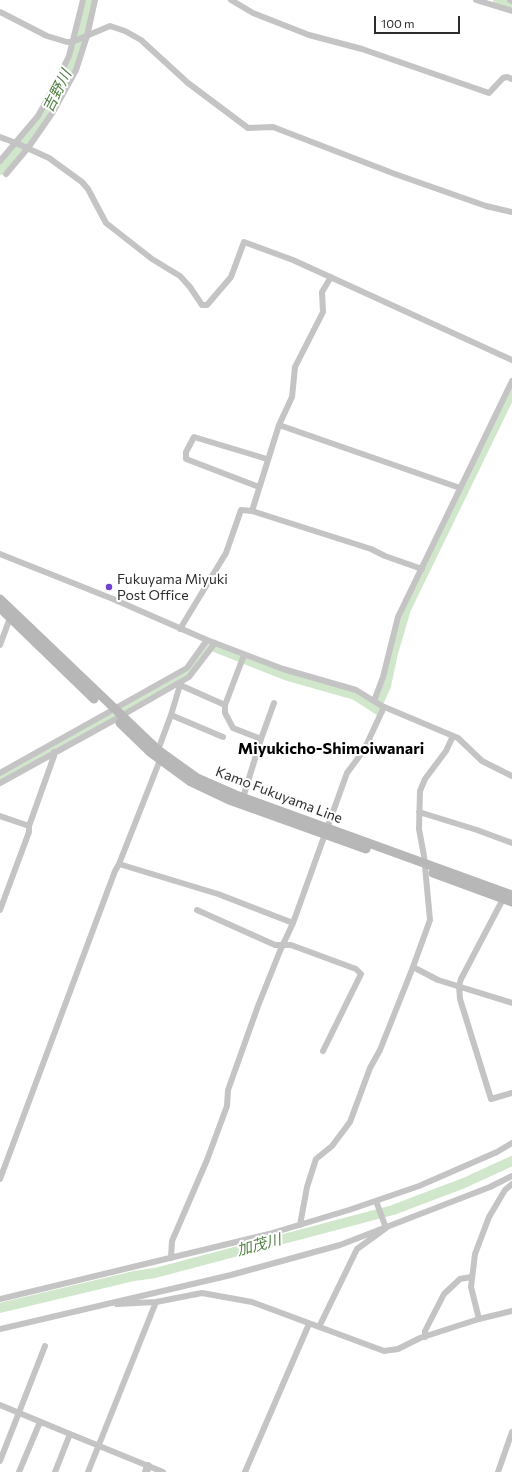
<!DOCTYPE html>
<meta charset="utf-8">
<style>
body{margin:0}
#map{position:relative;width:512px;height:1472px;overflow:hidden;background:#fff;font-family:Commissioner,sans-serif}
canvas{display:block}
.scale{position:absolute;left:374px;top:16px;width:86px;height:18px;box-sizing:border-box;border:2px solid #2d2d2d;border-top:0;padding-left:5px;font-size:12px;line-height:14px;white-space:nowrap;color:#2d2d2d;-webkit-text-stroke:3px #fff;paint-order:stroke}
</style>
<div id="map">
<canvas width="512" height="1472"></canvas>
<div class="scale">100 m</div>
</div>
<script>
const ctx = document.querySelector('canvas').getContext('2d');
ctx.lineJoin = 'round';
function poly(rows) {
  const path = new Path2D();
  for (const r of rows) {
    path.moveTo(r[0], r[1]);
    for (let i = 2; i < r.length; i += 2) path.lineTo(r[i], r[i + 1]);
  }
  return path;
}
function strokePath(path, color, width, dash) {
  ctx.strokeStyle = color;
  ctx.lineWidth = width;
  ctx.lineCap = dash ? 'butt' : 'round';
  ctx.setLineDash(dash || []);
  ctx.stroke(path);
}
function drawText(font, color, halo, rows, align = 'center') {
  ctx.font = font + ' Commissioner,"Noto Sans JP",sans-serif';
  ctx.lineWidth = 4;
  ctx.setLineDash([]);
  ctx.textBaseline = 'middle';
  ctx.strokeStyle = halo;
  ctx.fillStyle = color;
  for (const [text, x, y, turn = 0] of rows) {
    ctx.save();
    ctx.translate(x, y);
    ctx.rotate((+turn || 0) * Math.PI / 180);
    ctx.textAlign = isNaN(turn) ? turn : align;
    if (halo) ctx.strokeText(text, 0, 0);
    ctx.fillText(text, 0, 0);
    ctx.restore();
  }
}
const river = poly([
 [498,0,512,5],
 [0,170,41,121,62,83,79,45,85,9,89,0],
 [376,708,386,686,393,653,406,609,512,391],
 [0,778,182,677,187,673,207,647,210,645,288,676,355,695,380,711],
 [0,1308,134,1276,155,1273,393,1210,464,1183,512,1161]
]);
const minor = poly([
 [231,0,253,13,309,35,362,49,489,93,503,78,507,77,512,79],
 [476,0,512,11],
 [510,0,512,1],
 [0,12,47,36,67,42,72,42,110,26,125,31,141,40,188,83,248,128,273,127,395,174,486,206,512,212],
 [0,137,16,143,49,158,82,182,88,189,106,223,152,259,180,276,190,287,202,305,207,305,231,277,244,242,293,260,512,360],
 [0,161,38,116,54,87,69,56,83,0],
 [6,174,28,148,53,112,76,70,87,36,95,0],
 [279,425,460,488],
 [259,487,186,459,186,452,194,437,267,459],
 [252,511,371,549,385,556,422,569],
 [0,554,113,599,207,640,283,669,356,690,382,706,458,738,482,761,512,776],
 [180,629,226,553,241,510,252,511,279,425,292,397,295,367,323,312,322,292,331,277],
 [0,645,10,618],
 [181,682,180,685,225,705],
 [180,685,171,715,223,737],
 [374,701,383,677,398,617,512,381],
 [114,709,187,668,207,640],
 [121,716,189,677,215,643],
 [261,739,274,703],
 [0,773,109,712],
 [0,783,116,719],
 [242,801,261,739,233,728,225,713,225,705,244,655],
 [419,812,477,830,512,843],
 [0,816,29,826],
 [119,864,218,894,293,923],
 [503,899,461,979,459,986,460,999,491,1099,512,1093],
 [0,910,29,832,29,826,54,756,54,752],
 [197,910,275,945,291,945,356,969,361,974,323,1051],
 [413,967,438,980,512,1003],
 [0,1179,115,871,119,864,160,760,158,750,171,715],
 [300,1225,307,1187,316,1159,332,1146,350,1122,370,1068,380,1050,413,967,430,920,424,856,419,829,420,791,425,779,446,751,453,736],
 [171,1258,172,1241,207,1160,227,1106,228,1090,258,1006,280,951,293,923,347,773,364,750,384,707],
 [0,1299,269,1234,349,1210,419,1186,497,1152,512,1143],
 [117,1304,156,1302,202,1293,252,1302,384,1351,398,1349,420,1338,479,1319,512,1311],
 [479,1319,471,1287,475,1254,489,1217,505,1190,512,1184],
 [319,1327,357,1249,386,1228,376,1201],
 [0,1329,231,1275,340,1245,490,1187,512,1176],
 [425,1337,425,1331,444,1294,460,1279,471,1277],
 [0,1405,70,1434,55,1472],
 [70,1434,163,1472],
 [0,1461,45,1346],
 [19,1472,40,1422],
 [88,1472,156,1302],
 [245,1472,309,1324],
 [498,1472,512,1432]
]);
const tertiary = poly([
 [146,1472,148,1466]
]);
const secondary = poly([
 [0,599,158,750,197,778,236,795,512,895],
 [0,608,94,699],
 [120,723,150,752,191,782,229,800,366,849],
 [433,873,512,902]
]);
const markers = [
 [109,587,4,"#6e43d1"]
];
const poiNames = [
 ["Fukuyama Miyuki",117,579],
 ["Post Office",117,595]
];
const streetNames = [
 ["Kamo Fukuyama Line",279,795,21]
];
const waterNames = [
 ["吉野川",57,91,-63],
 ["加茂川",259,1245,-15]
];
const quarterNames = [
 ["Miyukicho-Shimoiwanari",331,749]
];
strokePath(river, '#d1e7cb', 10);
strokePath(minor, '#c4c4c4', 6);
strokePath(tertiary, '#c4c4c4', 8);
strokePath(secondary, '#b7b7b7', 9);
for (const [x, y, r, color] of markers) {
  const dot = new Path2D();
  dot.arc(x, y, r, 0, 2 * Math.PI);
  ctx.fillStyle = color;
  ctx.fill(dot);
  strokePath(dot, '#fff', 1.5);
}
drawText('14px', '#2d2d2d', '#fff', poiNames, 'left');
drawText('14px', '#2d2d2d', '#fff', streetNames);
drawText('italic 15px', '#518042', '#fff', waterNames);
drawText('bold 16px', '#000', '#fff', quarterNames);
</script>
